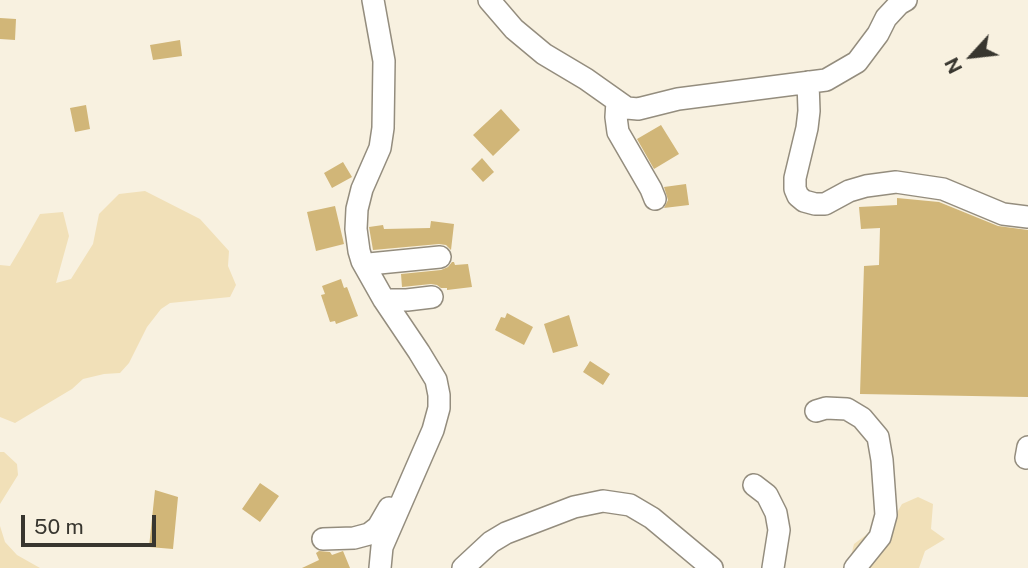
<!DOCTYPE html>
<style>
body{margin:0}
#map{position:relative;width:1028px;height:568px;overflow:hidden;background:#f8f1e0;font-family:"Public Sans",sans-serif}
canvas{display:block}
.north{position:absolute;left:937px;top:21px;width:70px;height:70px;-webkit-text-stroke:5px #f8f1e0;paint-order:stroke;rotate:243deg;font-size:19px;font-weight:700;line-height:28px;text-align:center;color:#38362f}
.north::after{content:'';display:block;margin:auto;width:24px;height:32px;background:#38362f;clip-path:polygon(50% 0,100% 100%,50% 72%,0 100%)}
.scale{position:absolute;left:21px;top:515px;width:135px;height:32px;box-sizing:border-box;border:4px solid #38362f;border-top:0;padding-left:9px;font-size:21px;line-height:24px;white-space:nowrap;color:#38362f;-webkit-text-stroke:5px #f8f1e0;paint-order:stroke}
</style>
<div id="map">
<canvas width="1028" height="568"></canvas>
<div class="north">N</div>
<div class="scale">50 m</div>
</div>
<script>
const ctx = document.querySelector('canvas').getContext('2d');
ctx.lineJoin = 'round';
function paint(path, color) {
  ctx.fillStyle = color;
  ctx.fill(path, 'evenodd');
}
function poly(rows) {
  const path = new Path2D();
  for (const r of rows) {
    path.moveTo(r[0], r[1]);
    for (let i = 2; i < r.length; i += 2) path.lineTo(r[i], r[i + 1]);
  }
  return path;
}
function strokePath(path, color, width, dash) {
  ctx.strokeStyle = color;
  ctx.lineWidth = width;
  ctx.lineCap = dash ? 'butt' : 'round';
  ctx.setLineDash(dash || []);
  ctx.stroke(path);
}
const green = poly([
 [145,191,200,219,229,251,228,266,236,285,230,297,170,303,161,309,147,327,129,363,120,373,104,374,83,379,72,389,15,423,0,417,0,265,10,266,22,246,40,214,63,212,69,236,56,283,71,279,93,244,99,214,119,194],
 [0,452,4,452,17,464,18,475,0,504],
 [918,497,933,504,931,529,945,539,925,551,919,568,858,568,850,560,854,544,874,529,889,526,902,504],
 [0,526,5,542,17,555,40,568,0,568]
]);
const building = poly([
 [0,18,16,19,15,40,0,39],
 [180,40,182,56,153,60,150,45],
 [86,105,90,129,75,132,70,108],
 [501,109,520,130,493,156,473,135],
 [661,125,679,154,654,169,637,139],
 [482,158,494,172,483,182,471,169],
 [343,162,352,177,332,188,324,173],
 [686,184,689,205,664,208,668,200,664,187],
 [897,198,939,202,998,226,1028,230,1028,397,860,394,864,266,879,265,880,228,861,229,859,207,897,205],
 [335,206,344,244,316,251,307,212],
 [431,221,454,224,451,250,446,245,439,244,373,250,369,227,383,225,384,229,430,228],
 [452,262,454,262,455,265,468,264,472,287,447,290,447,288,441,288,437,285,431,284,402,287,401,274,441,270,448,267],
 [341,279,344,288,347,287,358,316,336,324,335,321,330,322,321,295,325,294,322,286],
 [507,313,533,327,524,345,495,330,501,317,505,318],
 [569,315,578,346,553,353,544,324],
 [590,361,610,374,603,385,583,372],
 [260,483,279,496,260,522,242,509],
 [155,490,178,497,173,549,149,547],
 [319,551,330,552,332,555,343,551,350,568,302,568,319,560,316,553]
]);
const minor = poly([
 [373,0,384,61,383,128,380,148,362,189,357,209,356,229,359,251,362,261,384,300,419,352,436,380,439,395,439,408,433,430,382,547,380,568],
 [489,0,514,29,544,54,586,79,627,108,638,109,678,99,826,80,857,62,878,34,886,18,899,4,906,0],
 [808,82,809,111,807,128,795,178,795,189,798,196,804,201,815,204,825,204,849,191,866,186,896,182,943,189,1003,214,1028,217],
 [617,101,616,117,618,132,651,189,655,199],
 [362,261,369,264,440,257],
 [384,300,407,300,432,297],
 [816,411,826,408,847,409,862,418,878,437,882,460,886,515,880,537,855,568],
 [1026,458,1028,447],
 [754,485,767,495,776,513,779,530,773,568],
 [323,539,354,538,369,534,378,527,389,508],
 [463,568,491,542,506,533,574,507,603,501,630,505,652,518,712,568]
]);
paint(green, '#f1e0b8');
paint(building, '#d1b678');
strokePath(minor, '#948d7e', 24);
strokePath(minor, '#fff', 21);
</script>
